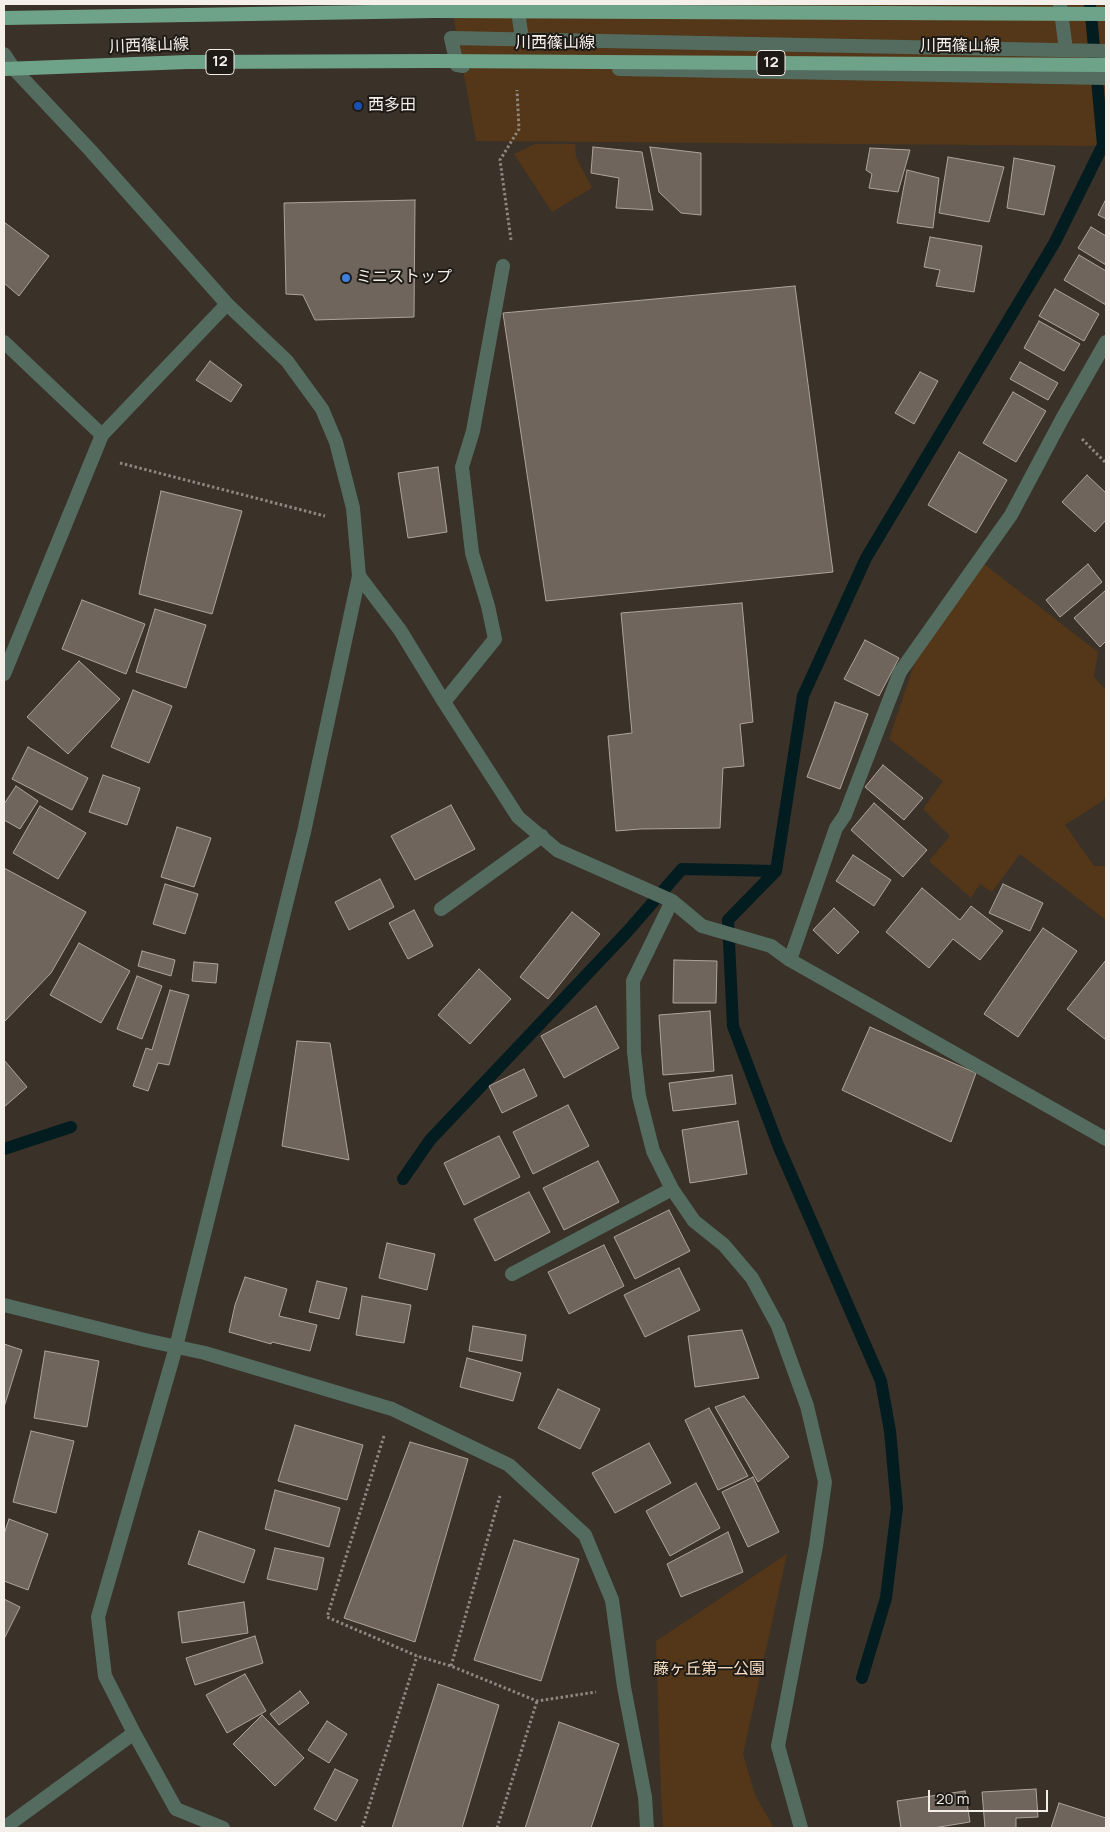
<!DOCTYPE html>
<meta charset="utf-8">
<style>
body{margin:0}
#map{position:relative;width:1110px;height:1832px;overflow:hidden;background:#3a3129;font-family:Manrope,sans-serif}
canvas{display:block}
.frame{position:absolute;inset:0;border:5px solid #f5efe9;pointer-events:none}
.scale{position:absolute;left:928px;top:1790px;width:120px;height:22px;box-sizing:border-box;border:2px solid #f5efe9;border-top:0;padding-left:6px;font-size:15px;line-height:18px;white-space:nowrap;color:#f5efe9;-webkit-text-stroke:4px #1e1a16;paint-order:stroke}
</style>
<div id="map">
<canvas width="1110" height="1832"></canvas>
<div class="frame"></div>
<div class="scale">20 m</div>
</div>
<script>
const ctx = document.querySelector('canvas').getContext('2d');
ctx.lineJoin = 'round';
function paint(path, color) {
  ctx.fillStyle = color;
  ctx.fill(path, 'evenodd');
}
function poly(rows) {
  const path = new Path2D();
  for (const r of rows) {
    path.moveTo(r[0], r[1]);
    for (let i = 2; i < r.length; i += 2) path.lineTo(r[i], r[i + 1]);
  }
  return path;
}
function strokePath(path, color, width, dash) {
  ctx.strokeStyle = color;
  ctx.lineWidth = width;
  ctx.lineCap = dash ? 'butt' : 'round';
  ctx.setLineDash(dash || []);
  ctx.stroke(path);
}
function drawText(font, color, halo, rows, align = 'center') {
  ctx.font = font + ' Manrope,"Noto Sans JP",sans-serif';
  ctx.lineWidth = 4;
  ctx.setLineDash([]);
  ctx.textBaseline = 'middle';
  ctx.strokeStyle = halo;
  ctx.fillStyle = color;
  for (const [text, x, y, turn = 0] of rows) {
    ctx.save();
    ctx.translate(x, y);
    ctx.rotate((+turn || 0) * Math.PI / 180);
    ctx.textAlign = isNaN(turn) ? turn : align;
    if (halo) ctx.strokeText(text, 0, 0);
    ctx.fillText(text, 0, 0);
    ctx.restore();
  }
}
const green = poly([
 [451,4,1106,4,1106,146,476,141],
 [535,144,575,144,576,157,592,188,552,212,514,154],
 [984,564,1098,652,1094,677,1106,690,1106,797,1101,802,1065,825,1094,866,1106,866,1106,920,1020,854,992,892,980,884,971,898,929,861,950,836,923,809,943,781,889,739,915,662],
 [787,1554,743,1754,755,1795,774,1828,663,1828,661,1796,656,1641]
]);
const stream = poly([
 [4,1149,71,1127],
 [403,1179,430,1140,627,932,682,869,776,871],
 [862,1678,886,1598,897,1508,890,1431,881,1381,778,1145,733,1026,728,920,776,871,803,696,866,558,1055,242,1103,145,1090,4]
]);
const building = poly([
 [593,147,642,152,653,210,616,208,619,178,591,173,593,147],
 [650,147,701,153,701,215,681,213,659,192,650,147],
 [870,148,910,150,898,192,869,188,872,174,866,170,870,148],
 [948,157,1004,167,989,222,939,213,948,157],
 [1014,158,1055,166,1044,215,1007,208,1014,158],
 [907,170,939,178,933,228,897,223,907,170],
 [1106,199,1106,219,1098,215,1106,199],
 [415,200,414,317,315,320,303,295,286,294,284,203,415,200],
 [4,222,49,256,19,296,4,283,4,222],
 [1091,227,1106,236,1106,265,1078,248,1091,227],
 [930,237,982,246,974,292,936,286,940,270,924,267,930,237],
 [1079,255,1106,271,1106,305,1064,280,1079,255],
 [795,286,833,572,546,601,503,313,795,286],
 [1055,289,1099,314,1084,341,1039,316,1055,289],
 [1039,321,1080,344,1064,371,1024,348,1039,321],
 [210,361,242,385,231,402,196,380,210,361],
 [1020,362,1058,383,1048,400,1010,379,1020,362],
 [920,372,938,381,914,424,895,413,920,372],
 [1013,392,1046,411,1016,462,983,443,1013,392],
 [959,452,1007,480,976,533,928,505,959,452],
 [438,467,447,532,408,538,398,473,438,467],
 [1087,475,1106,493,1106,520,1095,532,1062,502,1087,475],
 [161,491,242,511,212,614,139,594,161,491],
 [1088,564,1102,582,1060,617,1046,600,1088,564],
 [1106,590,1106,641,1100,647,1074,618,1106,590],
 [82,600,145,624,126,674,62,649,82,600],
 [742,603,753,722,740,724,744,766,723,768,720,828,640,829,616,831,608,736,632,733,621,613,742,603],
 [155,609,206,625,186,688,136,672,155,609],
 [865,640,899,658,879,696,844,679,865,640],
 [79,661,120,699,68,754,27,717,79,661],
 [133,690,172,706,149,763,111,747,133,690],
 [835,702,868,714,840,789,807,777,835,702],
 [28,747,88,778,72,810,12,779,28,747],
 [883,765,923,798,904,820,865,787,883,765],
 [103,775,140,788,127,825,89,812,103,775],
 [16,786,38,801,20,829,4,820,4,804,16,786],
 [874,803,927,850,903,877,851,830,874,803],
 [451,805,475,849,415,880,391,836,451,805],
 [40,806,86,833,58,879,13,853,40,806],
 [177,827,211,838,194,887,161,877,177,827],
 [853,855,891,880,874,906,836,881,853,855],
 [4,868,86,912,51,973,4,1022,4,868],
 [380,879,394,907,349,930,335,902,380,879],
 [165,884,198,894,185,934,153,924,165,884],
 [1003,884,1043,903,1030,931,989,913,1003,884],
 [922,888,960,920,971,906,1003,931,980,960,953,939,929,968,886,932,922,888],
 [834,908,859,932,838,954,813,930,834,908],
 [414,910,433,946,408,959,389,923,414,910],
 [572,912,600,934,548,999,520,977,572,912],
 [1043,928,1077,951,1018,1037,984,1014,1043,928],
 [79,943,130,971,101,1023,50,995,79,943],
 [142,951,175,960,171,976,138,966,142,951],
 [674,960,717,961,716,1003,673,1003,674,960],
 [1106,960,1106,1040,1067,1009,1106,960],
 [194,962,218,964,216,983,192,981,194,962],
 [479,969,511,999,470,1044,438,1015,479,969],
 [137,976,162,986,142,1039,117,1029,137,976],
 [170,990,189,995,169,1065,158,1063,148,1091,133,1086,146,1048,152,1050,170,990],
 [596,1006,619,1048,564,1078,541,1036,596,1006],
 [710,1011,714,1071,663,1075,659,1015,710,1011],
 [870,1027,976,1073,951,1142,842,1090,870,1027],
 [297,1041,330,1043,349,1160,282,1146,297,1041],
 [4,1060,27,1087,4,1107,4,1060],
 [524,1069,537,1096,502,1113,489,1086,524,1069],
 [732,1075,736,1104,673,1111,669,1083,732,1075],
 [568,1105,589,1146,533,1174,513,1132,568,1105],
 [738,1121,747,1174,690,1183,682,1130,738,1121],
 [499,1136,520,1177,464,1205,444,1163,499,1136],
 [598,1161,619,1202,564,1230,543,1188,598,1161],
 [529,1192,550,1232,495,1261,474,1219,529,1192],
 [669,1210,690,1251,635,1279,614,1237,669,1210],
 [387,1243,435,1254,427,1290,379,1278,387,1243],
 [604,1245,624,1286,569,1314,548,1272,604,1245],
 [679,1268,700,1310,645,1337,624,1295,679,1268],
 [245,1277,287,1289,279,1316,317,1325,310,1351,272,1342,271,1344,229,1332,235,1305,245,1277],
 [317,1281,347,1288,339,1319,309,1312,317,1281],
 [362,1296,411,1305,404,1343,356,1335,362,1296],
 [473,1326,526,1335,522,1361,469,1351,473,1326],
 [742,1330,759,1378,695,1387,688,1336,742,1330],
 [4,1344,22,1350,4,1407,4,1344],
 [45,1351,99,1361,87,1427,34,1418,45,1351],
 [467,1358,521,1373,513,1401,460,1387,467,1358],
 [558,1389,600,1409,580,1449,538,1428,558,1389],
 [744,1396,789,1457,758,1482,715,1407,744,1396],
 [709,1408,748,1476,718,1490,685,1420,709,1408],
 [295,1425,363,1445,347,1500,278,1481,295,1425],
 [31,1431,74,1441,56,1513,13,1502,31,1431],
 [410,1442,468,1459,415,1642,344,1618,410,1442],
 [649,1443,671,1483,615,1513,592,1473,649,1443],
 [753,1477,779,1532,748,1547,722,1492,753,1477],
 [696,1483,720,1528,670,1556,646,1511,696,1483],
 [275,1490,340,1508,329,1547,265,1529,275,1490],
 [9,1519,48,1534,28,1590,4,1581,4,1534,9,1519],
 [199,1531,255,1550,244,1583,188,1564,199,1531],
 [728,1532,743,1572,681,1597,667,1564,728,1532],
 [514,1540,579,1559,541,1681,474,1660,514,1540],
 [275,1548,324,1558,317,1590,267,1579,275,1548],
 [4,1599,20,1607,4,1639,4,1599],
 [244,1602,248,1633,182,1643,178,1612,244,1602],
 [255,1636,263,1663,195,1685,186,1658,255,1636],
 [245,1674,266,1711,227,1733,206,1695,245,1674],
 [438,1684,499,1705,462,1828,392,1828,438,1684],
 [300,1691,309,1703,279,1725,270,1714,300,1691],
 [262,1715,304,1758,275,1786,233,1744,262,1715],
 [327,1721,347,1734,329,1763,308,1750,327,1721],
 [559,1722,619,1744,591,1828,525,1828,559,1722],
 [335,1769,358,1780,336,1821,314,1809,335,1769],
 [1036,1789,1038,1817,1016,1818,1016,1828,985,1828,982,1792,1036,1789],
 [965,1791,970,1822,933,1828,901,1828,897,1801,965,1791],
 [1059,1803,1106,1818,1106,1828,1051,1828,1059,1803]
]);
const path = poly([
 [511,240,500,160,519,129,517,90],
 [1082,439,1106,463],
 [120,463,325,516],
 [384,1436,327,1617,417,1656,451,1666,537,1701,596,1692],
 [451,1666,500,1496],
 [362,1828,417,1656],
 [497,1828,537,1701]
]);
const minor = poly([
 [517,4,522,39],
 [1060,4,1066,50],
 [463,66,457,65,451,38,1106,51],
 [619,69,1106,78],
 [4,342,102,435],
 [359,576,400,630,444,702,518,817,557,850,672,901,702,926,771,946,790,960,1106,1139],
 [4,674,102,435,227,304],
 [444,702,495,639,488,606,472,553,462,467,473,431,503,266],
 [672,901,633,981,634,1052,639,1096,653,1151,672,1189,694,1221,724,1245,752,1278,778,1326,807,1406,825,1482,816,1546,778,1746,801,1828],
 [441,909,542,836],
 [790,960,836,828,845,815,900,672,1011,515,1062,419,1106,342],
 [512,1274,672,1189],
 [4,1305,145,1340,205,1353,392,1409,509,1465,585,1535,612,1600,624,1687,645,1797,647,1828]
]);
const tertiary = poly([
 [4,54,14,69,91,151,227,304,287,361,322,409,336,442,353,508,359,576,304,832,176,1347,98,1617,105,1676,134,1733,176,1809,223,1828],
 [4,1828,134,1733]
]);
const primary = poly([
 [4,18,435,11],
 [4,69,187,62,436,61]
]);
const primaryBridge = poly([
 [435,11,1106,14],
 [436,61,1106,65]
]);
const markers = [
 [358,106,5,"#1a4fb4"],
 [346,278,5,"#3f7fe0"]
];
const shields = [
 [220,62,28],
 [771,63,28]
];
const shieldNames = [
 ["12",220,62],
 ["12",771,63]
];
const streetNames = [
 ["川西篠山線",555,44],
 ["川西篠山線",149,46,-2],
 ["川西篠山線",960,47]
];
const poiNames = [
 ["西多田",368,106],
 ["ミニストップ",356,278]
];
const parkNames = [
 ["藤ヶ丘第一公園",709,1670]
];
paint(green, '#533718');
strokePath(stream, '#031c1f', 12);
paint(building, '#6f655c');
strokePath(building, '#afa49a', 1);
strokePath(path, '#8f8780', 3, [2.5, 2.5]);
strokePath(minor, '#536c5f', 14);
strokePath(tertiary, '#536c5f', 14);
strokePath(primary, '#6fa389', 14);
strokePath(primaryBridge, '#6fa389', 14);
for (const [x, y, r, color] of markers) {
  const dot = new Path2D();
  dot.arc(x, y, r, 0, 2 * Math.PI);
  ctx.fillStyle = color;
  ctx.fill(dot);
  strokePath(dot, '#1e1a16', 2);
}
for (const [x, y, w] of shields) {
  const box = new Path2D();
  box.roundRect(x - w / 2, y - 12.5, w, 25, 4);
  ctx.fillStyle = '#1e1a16';
  ctx.fill(box);
  strokePath(box, '#f5efe9', 1);
}
drawText('bold 15px', '#f5efe9', null, shieldNames);
drawText('16px', '#f5efe9', '#1e1a16', streetNames);
drawText('16px', '#f5efe9', '#1e1a16', poiNames, 'left');
drawText('16px', '#f7ddc4', '#1e1a16', parkNames);
</script>
